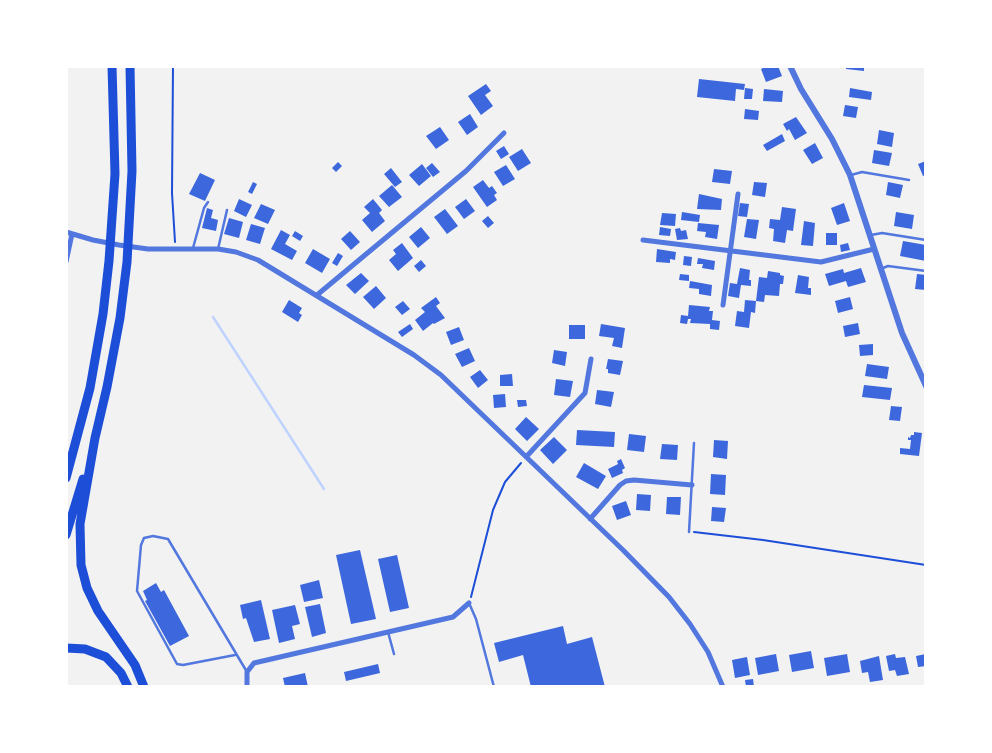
<!DOCTYPE html>
<style>
body{margin:0}
#map{position:relative;width:992px;height:753px;overflow:hidden;background:#f2f2f2;font-family:Raleway,sans-serif}
canvas{display:block}
.frame{position:absolute;inset:0;border:68px solid #fff;pointer-events:none}
</style>
<div id="map">
<canvas width="992" height="753"></canvas>
<div class="frame"></div>
</div>
<script>
const ctx = document.querySelector('canvas').getContext('2d');
ctx.lineJoin = 'round';
function poly(rows) {
  const path = new Path2D();
  for (const r of rows) {
    path.moveTo(r[0], r[1]);
    for (let i = 2; i < r.length; i += 2) path.lineTo(r[i], r[i + 1]);
  }
  return path;
}
function strokePath(path, color, width, dash) {
  ctx.strokeStyle = color;
  ctx.lineWidth = width;
  ctx.lineCap = dash ? 'butt' : 'round';
  ctx.setLineDash(dash || []);
  ctx.stroke(path);
}
function paint(path, color) {
  ctx.fillStyle = color;
  ctx.fill(path, 'evenodd');
}
const stream = poly([
 [213,317,324,489]
]);
const building = poly([
 [767,66,778,66,782,76,766,82,761,69],
 [846,66,864,66,864,71,846,69],
 [699,79,745,84,744,90,736,89,735,101,697,97],
 [486,84,491,91,485,95,493,106,481,115,468,96],
 [745,88,753,89,752,99,744,99],
 [850,88,872,92,871,100,849,97],
 [764,89,783,91,782,102,763,101],
 [845,105,858,107,856,118,843,116],
 [745,109,759,111,758,120,744,119],
 [470,114,478,127,467,135,458,122],
 [796,117,807,133,795,140,789,129,787,131,783,124],
 [440,127,449,140,436,149,426,136],
 [879,130,894,133,892,147,877,144],
 [782,134,785,141,767,151,763,145],
 [815,143,823,158,812,164,803,150],
 [504,146,509,154,501,159,496,151],
 [522,149,531,163,518,171,509,157],
 [874,150,892,153,889,166,872,163],
 [926,161,926,175,923,176,918,164],
 [338,162,342,166,336,172,332,168],
 [432,163,440,172,433,177,426,168],
 [422,164,431,176,419,186,409,175],
 [506,165,515,179,503,186,494,172],
 [391,168,402,182,395,187,384,174],
 [714,169,732,171,730,184,712,182],
 [200,173,215,180,205,201,189,194],
 [483,180,489,188,492,186,497,193,494,195,497,200,487,207,473,187],
 [253,182,257,184,252,194,248,192],
 [754,182,767,183,765,197,752,195],
 [888,182,903,185,900,198,886,195],
 [392,185,402,197,389,207,379,196],
 [699,194,722,199,721,210,697,209],
 [239,199,252,205,246,217,234,211],
 [373,199,382,210,379,213,385,221,372,232,362,220,370,213,364,207],
 [466,199,475,211,464,219,455,207],
 [740,203,749,204,747,217,738,216],
 [844,203,850,221,837,225,831,208],
 [261,204,275,210,268,224,254,218],
 [782,207,796,209,793,231,787,230,785,243,773,241,774,229,769,228,770,219,780,220],
 [207,208,213,210,211,218,218,220,216,231,202,228],
 [445,209,458,226,447,234,434,217],
 [682,212,700,215,699,222,681,220],
 [896,212,914,215,912,229,894,226],
 [662,213,676,214,675,226,660,225],
 [488,216,494,223,488,228,482,221],
 [229,218,243,222,239,238,224,234],
 [747,219,759,220,756,239,744,237],
 [804,221,815,223,813,246,801,245],
 [698,223,719,225,717,239,705,237,706,232,697,231],
 [251,224,265,228,260,244,246,240],
 [421,227,430,238,418,248,409,237],
 [660,227,671,229,670,236,659,235],
 [680,228,681,231,686,230,688,239,677,240,675,229],
 [281,230,290,235,285,244,297,251,292,260,271,249],
 [295,231,303,236,300,241,292,236],
 [350,231,360,242,351,250,341,239],
 [826,233,837,233,837,245,826,245],
 [903,241,926,245,926,261,900,256],
 [402,243,413,258,398,271,389,260,396,254,393,250],
 [848,243,850,250,841,252,840,245],
 [313,249,330,259,322,273,305,263],
 [657,249,676,252,675,260,670,259,670,263,656,262],
 [338,253,343,256,337,266,332,263],
 [684,256,692,257,691,266,683,265],
 [698,258,715,261,714,270,702,268,703,264,697,264],
 [421,260,426,266,419,272,414,266],
 [740,268,750,270,749,280,751,280,751,286,741,285,739,298,728,296,730,283,737,284],
 [861,268,866,282,848,287,846,281,829,286,825,274,843,269,844,273],
 [768,271,780,273,780,275,784,276,783,284,780,284,779,296,765,295,764,302,756,301,759,277,767,278],
 [361,273,369,281,355,294,346,285],
 [680,274,689,275,689,281,679,280],
 [917,274,926,275,926,290,915,289],
 [798,275,809,277,808,288,811,288,811,295,795,293],
 [690,281,712,285,711,296,699,294,699,289,689,288],
 [376,286,386,298,374,309,363,297],
 [436,297,440,303,436,306,445,318,434,324,433,323,423,331,415,320,425,312,421,308],
 [850,297,853,309,838,313,835,301],
 [289,300,302,308,299,313,302,315,298,322,282,312],
 [745,300,756,301,755,313,751,312,749,328,735,326,737,311,744,312],
 [403,301,410,309,402,315,395,307],
 [689,305,710,307,709,311,713,311,712,320,720,321,719,330,710,329,710,324,690,323,691,319,688,319,687,324,680,323,681,315,688,316],
 [858,323,860,334,845,337,843,326],
 [410,324,413,329,402,337,398,332],
 [601,324,625,328,622,348,612,346,614,338,599,336],
 [569,325,585,325,585,339,569,339],
 [459,327,464,340,451,345,446,332],
 [873,344,873,355,860,356,859,345],
 [469,348,475,361,462,367,455,354],
 [554,350,567,352,565,366,552,363],
 [608,359,623,361,620,375,608,373,608,369,606,369],
 [867,364,889,367,887,379,865,376],
 [480,370,488,380,478,388,470,377],
 [512,374,513,386,500,386,500,375],
 [556,379,573,381,570,397,554,395],
 [864,385,892,388,890,400,862,397],
 [597,390,614,392,611,407,595,404],
 [505,394,506,407,494,408,493,395],
 [517,400,526,400,527,406,518,407],
 [891,406,902,407,900,421,889,420],
 [526,417,539,429,527,441,515,429],
 [577,430,615,432,614,447,576,445],
 [914,432,922,433,919,456,900,454,900,448,910,449,911,440,908,440,908,437,910,438,911,435,914,435],
 [629,434,646,436,644,452,627,450],
 [554,437,567,450,553,464,540,450],
 [714,440,728,441,727,459,713,457],
 [662,444,678,445,677,460,660,459],
 [621,459,625,468,622,470,623,473,612,478,608,469,618,464,617,461],
 [584,463,606,476,598,489,576,477],
 [711,474,726,475,725,495,710,494],
 [637,494,651,495,650,511,636,510],
 [667,497,681,497,680,515,666,514],
 [626,501,631,515,617,520,612,506],
 [712,507,726,508,724,522,711,521],
 [360,550,376,619,351,624,336,555],
 [397,555,409,608,390,612,378,559],
 [319,580,323,598,304,602,300,585],
 [156,583,161,592,164,590,189,636,170,646,145,601,147,600,143,591],
 [261,600,270,639,254,642,246,618,243,619,240,605],
 [320,604,326,633,312,637,305,607],
 [295,605,300,624,292,626,295,639,279,643,272,610],
 [563,626,567,644,592,637,605,687,531,687,523,655,499,662,494,643],
 [811,651,814,668,792,672,789,655],
 [776,654,779,671,758,675,755,658],
 [847,654,850,672,827,676,824,658],
 [895,654,896,658,905,657,909,674,897,676,895,670,889,671,886,656],
 [926,654,926,666,918,667,916,656],
 [879,656,883,680,870,682,868,672,862,673,860,661],
 [747,657,750,675,735,678,732,660],
 [378,664,380,673,346,681,344,672],
 [305,673,308,687,285,687,283,678],
 [753,679,754,687,746,687,745,680]
]);
const path = poly([
 [173,66,172,193,175,242],
 [694,532,763,540,926,565],
 [471,597,493,510,505,482,521,463]
]);
const service = poly([
 [851,175,862,172,909,180],
 [871,235,882,233,926,240],
 [193,248,204,208,208,202],
 [218,249,227,210],
 [883,268,888,266,926,271],
 [689,532,694,443],
 [469,603,476,619,494,687],
 [388,632,394,654],
 [235,655,183,665,177,664,137,591,141,545,144,538,153,536,168,539,247,672]
]);
const minor = poly([
 [66,232,93,240,119,245,148,249,218,249,236,252,258,260,414,355,441,375,624,551,669,597,690,624,708,652,723,687],
 [643,240,821,262,874,249],
 [66,262,72,234],
 [317,295,466,171,504,133],
 [723,305,738,194],
 [526,457,585,393,591,359],
 [590,519,620,485,626,481,634,480,692,485],
 [247,687,247,672,254,663,453,617,469,603]
]);
const tertiary = poly([
 [790,66,801,89,832,139,850,175,902,333,926,386]
]);
const trunk = poly([
 [130,66,132,171,127,262,120,318,107,387,95,438,80,524,81,565,87,588,98,611,135,665,144,687],
 [66,478,90,388,103,314,109,261,115,174,112,66],
 [66,535,83,479],
 [66,648,85,649,106,657,121,673,128,687]
]);
strokePath(stream, '#bfd3fe', 2.5);
paint(building, '#3d67dc');
strokePath(path, '#1d4ed8', 2);
strokePath(service, '#5277de', 2.5);
strokePath(minor, '#5277de', 5);
strokePath(tertiary, '#5277de', 6);
strokePath(trunk, '#1d4ed8', 9);
</script>
